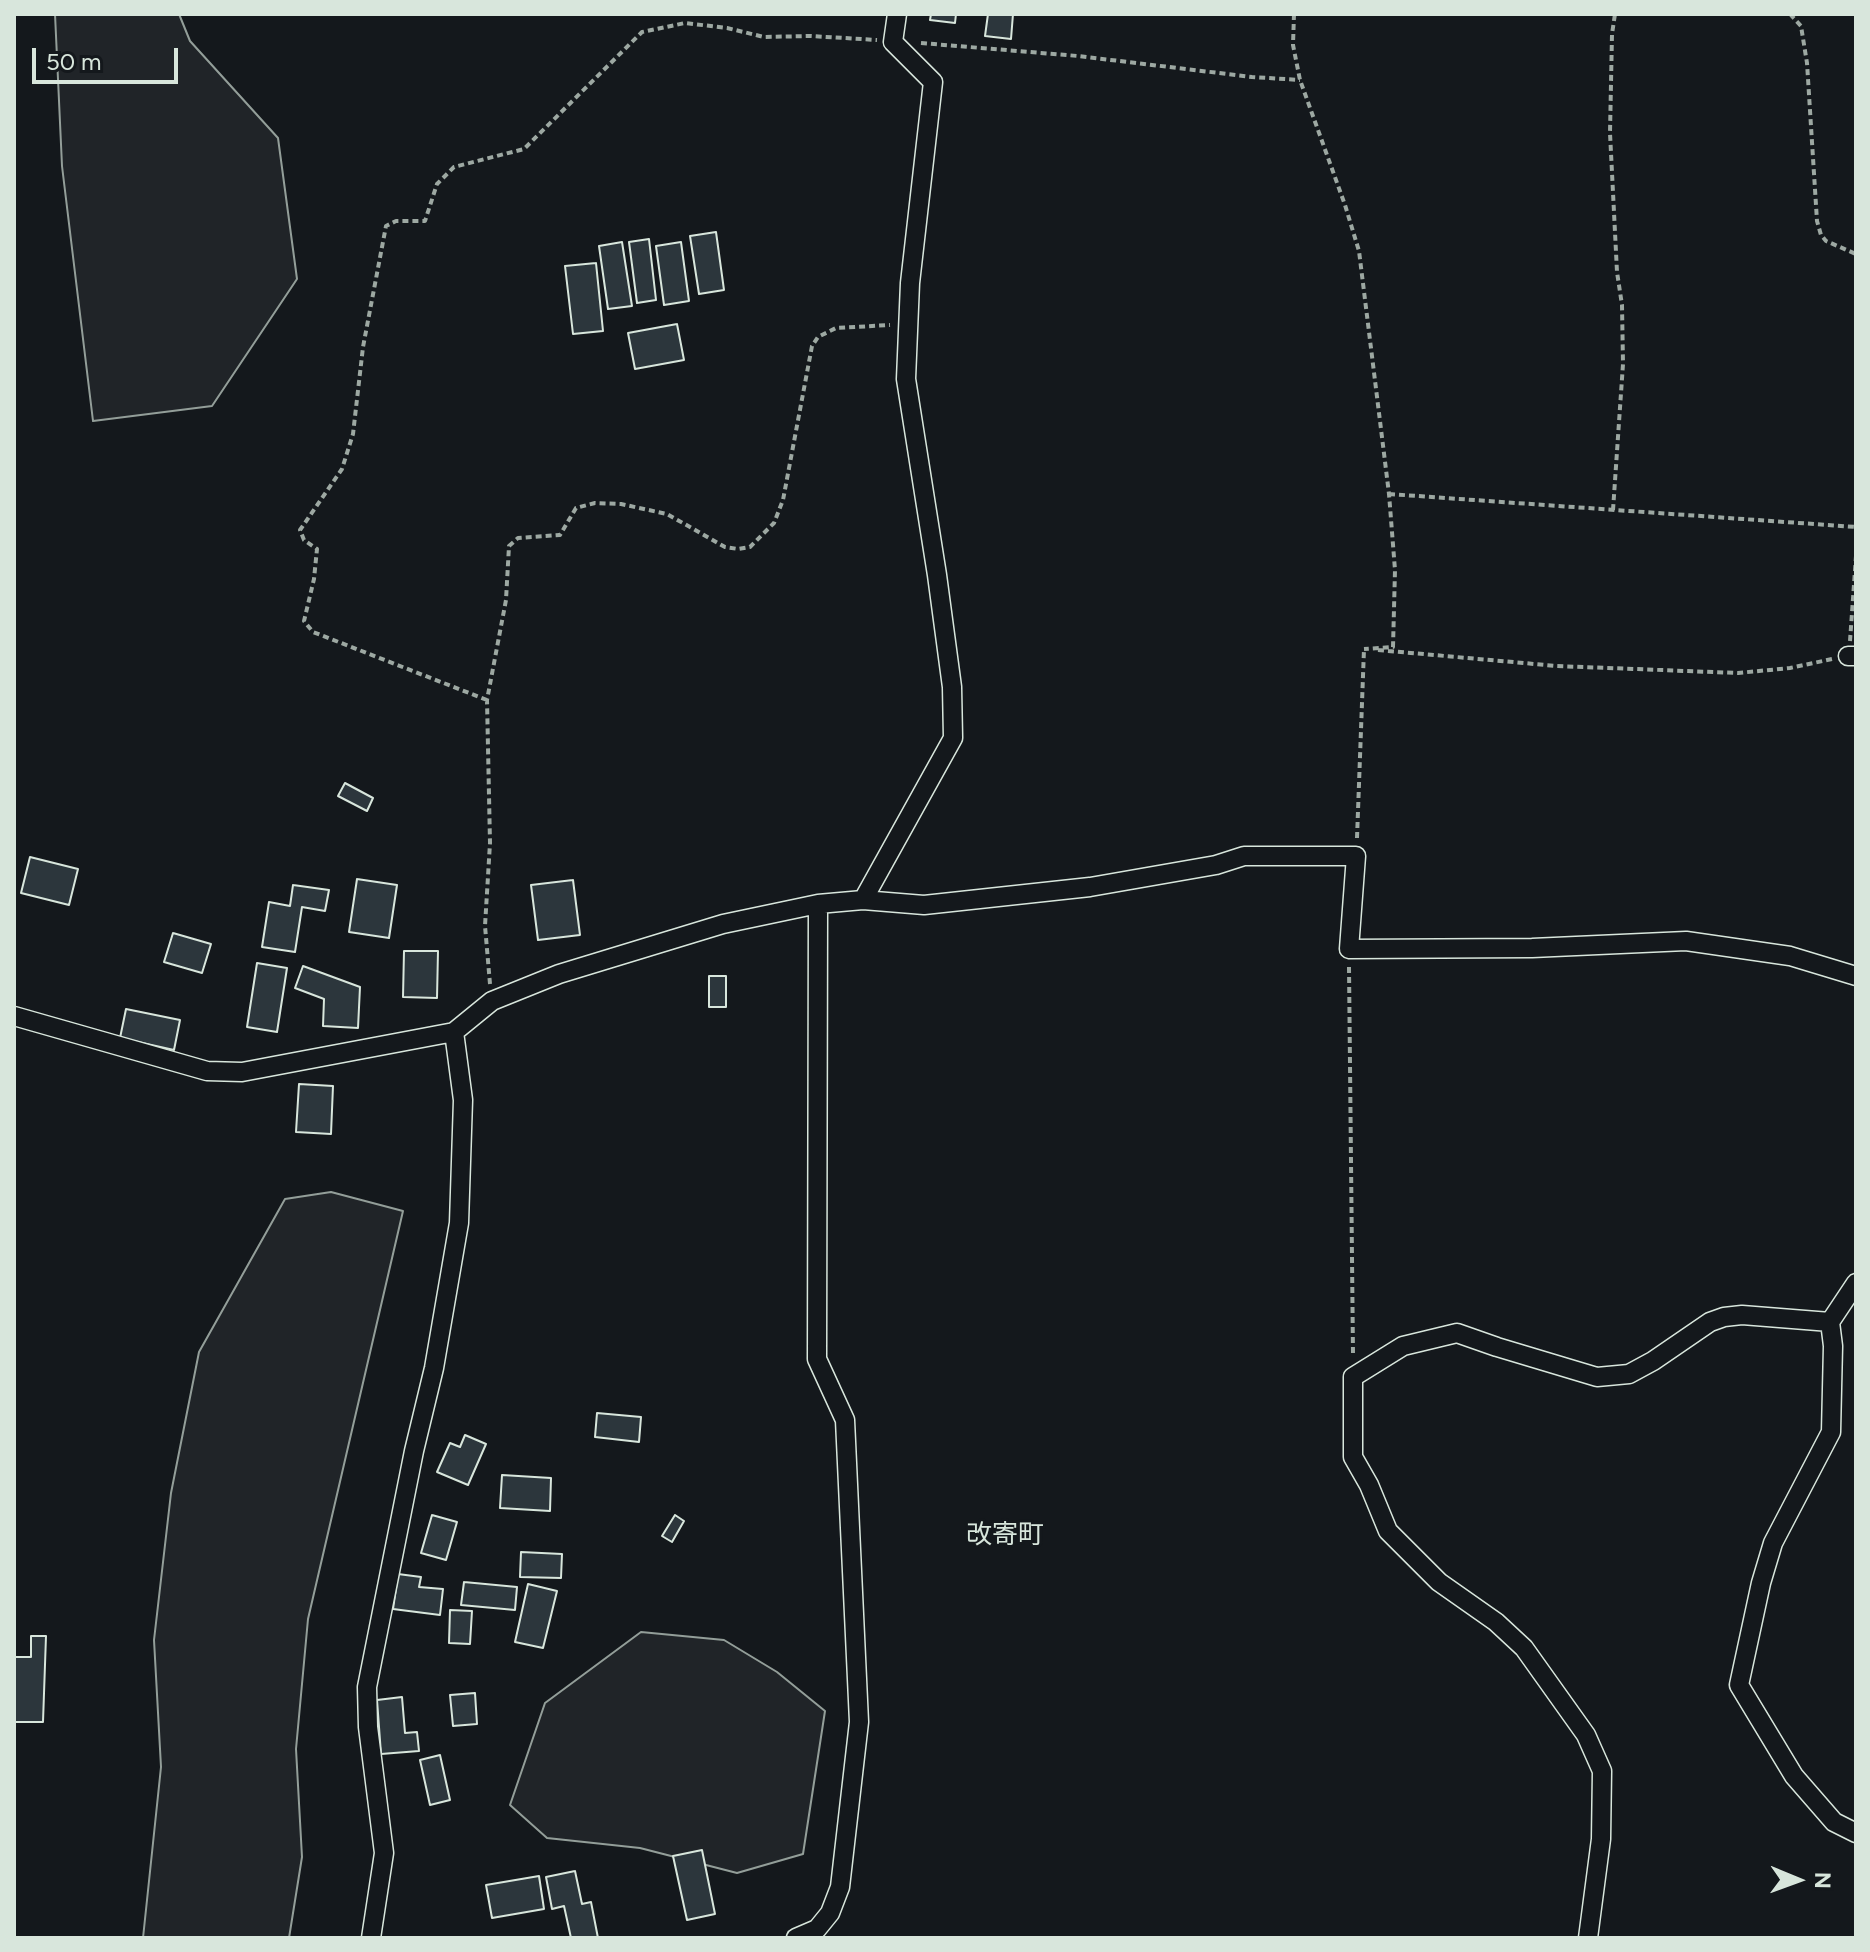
<!DOCTYPE html>
<meta charset="utf-8">
<style>
body{margin:0}
#map{position:relative;width:1870px;height:1952px;overflow:hidden;background:#14181c;font-family:Figtree,sans-serif}
canvas{display:block}
.frame{position:absolute;inset:0;border:16px solid #d8e6dc;pointer-events:none}
.north{position:absolute;left:1758px;top:1840px;width:80px;height:80px;-webkit-text-stroke:6px #14181c;paint-order:stroke;rotate:91deg;font-size:22px;font-weight:700;line-height:32px;text-align:center;color:#d8e6dc}
.north::after{content:'';display:block;margin:auto;width:28px;height:36px;background:#d8e6dc;clip-path:polygon(50% 0,100% 100%,50% 72%,0 100%)}
.scale{position:absolute;left:32px;top:48px;width:146px;height:36px;box-sizing:border-box;border:4px solid #d8e6dc;border-top:0;padding-left:10px;font-size:24px;line-height:28px;white-space:nowrap;color:#d8e6dc;-webkit-text-stroke:6px #14181c;paint-order:stroke}
</style>
<div id="map">
<canvas width="1870" height="1952"></canvas>
<div class="frame"></div>
<div class="north">N</div>
<div class="scale">50 m</div>
</div>
<script>
const ctx = document.querySelector('canvas').getContext('2d');
ctx.lineJoin = 'round';
function paint(path, color) {
  ctx.fillStyle = color;
  ctx.fill(path, 'evenodd');
}
function poly(rows) {
  const path = new Path2D();
  for (const r of rows) {
    path.moveTo(r[0], r[1]);
    for (let i = 2; i < r.length; i += 2) path.lineTo(r[i], r[i + 1]);
  }
  return path;
}
function strokePath(path, color, width, dash) {
  ctx.strokeStyle = color;
  ctx.lineWidth = width;
  ctx.lineCap = dash ? 'butt' : 'round';
  ctx.setLineDash(dash || []);
  ctx.stroke(path);
}
function drawText(font, color, halo, rows, align = 'center') {
  ctx.font = font + ' Figtree,"Noto Sans JP",sans-serif';
  ctx.lineWidth = 6;
  ctx.setLineDash([]);
  ctx.textBaseline = 'middle';
  ctx.strokeStyle = halo;
  ctx.fillStyle = color;
  for (const [text, x, y, turn = 0] of rows) {
    ctx.save();
    ctx.translate(x, y);
    ctx.rotate((+turn || 0) * Math.PI / 180);
    ctx.textAlign = isNaN(turn) ? turn : align;
    if (halo) ctx.strokeText(text, 0, 0);
    ctx.fillText(text, 0, 0);
    ctx.restore();
  }
}
const green = poly([
 [55,14,179,14,190,41,278,138,297,279,212,406,93,421,62,166,55,14],
 [331,1192,403,1211,308,1619,296,1749,302,1857,289,1938,143,1938,161,1767,154,1640,171,1493,199,1352,285,1199,331,1192],
 [641,1632,724,1640,777,1672,825,1711,803,1854,737,1873,640,1848,547,1838,510,1805,545,1703,641,1632]
]);
const building = poly([
 [931,14,956,14,955,23,930,20,931,14],
 [988,14,1013,14,1011,39,985,36,988,14],
 [716,232,724,290,699,294,690,236,716,232],
 [649,239,656,300,637,303,629,242,649,239],
 [622,242,632,306,608,309,599,246,622,242],
 [681,242,689,301,664,305,656,246,681,242],
 [596,263,603,331,573,334,565,266,596,263],
 [677,324,684,360,635,369,628,333,677,324],
 [345,783,373,798,367,811,338,796,345,783],
 [30,857,78,869,69,905,21,893,30,857],
 [357,879,397,885,389,938,349,932,357,879],
 [573,880,580,935,538,940,531,885,573,880],
 [293,885,329,890,325,911,302,907,295,952,262,947,269,902,290,906,293,885],
 [173,933,211,944,202,973,164,962,173,933],
 [404,951,438,951,437,998,403,997,404,951],
 [257,963,287,968,277,1032,247,1027,257,963],
 [303,966,360,987,358,1028,323,1026,324,999,295,988,303,966],
 [709,976,726,976,726,1007,709,1007,709,976],
 [126,1009,180,1020,174,1050,120,1038,126,1009],
 [299,1084,333,1086,331,1134,296,1132,299,1084],
 [597,1413,641,1417,639,1442,595,1437,597,1413],
 [465,1435,486,1444,468,1485,437,1472,450,1443,460,1447,465,1435],
 [502,1475,551,1478,550,1511,500,1508,502,1475],
 [432,1515,457,1522,446,1560,421,1553,432,1515],
 [675,1515,684,1521,672,1542,662,1536,675,1515],
 [521,1552,562,1554,561,1578,520,1577,521,1552],
 [398,1574,421,1577,419,1587,443,1589,440,1615,393,1609,398,1574],
 [464,1582,517,1587,515,1610,461,1605,464,1582],
 [528,1584,557,1591,543,1648,515,1642,528,1584],
 [450,1610,472,1611,470,1644,449,1643,450,1610],
 [31,1636,46,1636,43,1722,14,1722,14,1657,31,1657,31,1636],
 [475,1693,477,1724,453,1726,450,1695,475,1693],
 [402,1697,405,1733,417,1732,419,1751,381,1754,377,1700,402,1697],
 [440,1755,450,1800,430,1805,420,1760,440,1755],
 [702,1850,715,1914,687,1920,673,1856,702,1850],
 [575,1871,582,1904,591,1902,598,1938,571,1938,564,1906,552,1909,546,1877,575,1871],
 [539,1876,544,1909,492,1918,486,1885,539,1876]
]);
const path = poly([
 [1294,14,1293,45,1300,80,1345,205,1359,251,1389,494,1395,570,1393,647,1364,649],
 [1790,14,1801,26,1807,63,1817,221,1821,235,1826,241,1856,254],
 [921,43,1078,56,1252,77,1300,80],
 [1389,494,1856,527],
 [1613,510,1623,364,1622,305,1617,272,1610,133,1612,34,1615,14],
 [1850,641,1856,556],
 [1378,650,1557,666,1738,673,1790,668,1832,659],
 [487,700,313,632,304,621,314,579,317,549,304,540,300,530,342,469,353,434,363,347,386,226,396,221,425,221,437,184,454,167,524,149,642,32,685,23,727,28,764,37,811,36,877,40],
 [1357,838,1364,649],
 [1349,967,1353,1355],
 [490,984,485,926,490,843,487,700,506,600,509,546,518,538,560,535,576,508,595,503,621,504,667,514,725,547,738,549,750,547,774,523,783,500,812,346,818,337,836,328,890,325]
]);
const minor = poly([
 [1848,656,1856,656],
 [863,900,953,738,952,687,937,575,906,379,910,283,933,82,893,42,897,14],
 [14,1016,207,1071,242,1072,454,1032,492,1001,559,974,723,924,818,904,863,900,924,905,1090,887,1216,865,1244,856,1356,856,1349,949,1532,948,1686,941,1790,956,1856,976],
 [1856,1283,1830,1322,1833,1346,1831,1432,1773,1543,1761,1583,1739,1685,1794,1776,1834,1822,1856,1833],
 [371,1938,384,1853,368,1727,367,1687,414,1451,434,1368,459,1223,463,1100,454,1032],
 [796,1938,817,1929,830,1913,840,1887,859,1722,845,1420,817,1359,818,904],
 [1588,1938,1601,1839,1602,1771,1586,1735,1524,1648,1496,1622,1439,1582,1388,1531,1369,1485,1353,1457,1353,1377,1403,1346,1457,1333,1497,1347,1597,1377,1629,1374,1653,1361,1710,1322,1724,1317,1742,1315,1830,1322]
]);
const quarterNames = [
 ["改寄町",1005,1535]
];
paint(green, '#202428');
strokePath(green, '#939e99', 2);
paint(building, '#2c363c');
strokePath(building, '#d8e6dc', 2);
strokePath(minor, '#d8e6dc', 21);
strokePath(path, '#9da8a2', 4, [6, 4]);
strokePath(minor, '#14181c', 18);
drawText('26px', '#d8e6dc', '#14181c', quarterNames);
</script>
